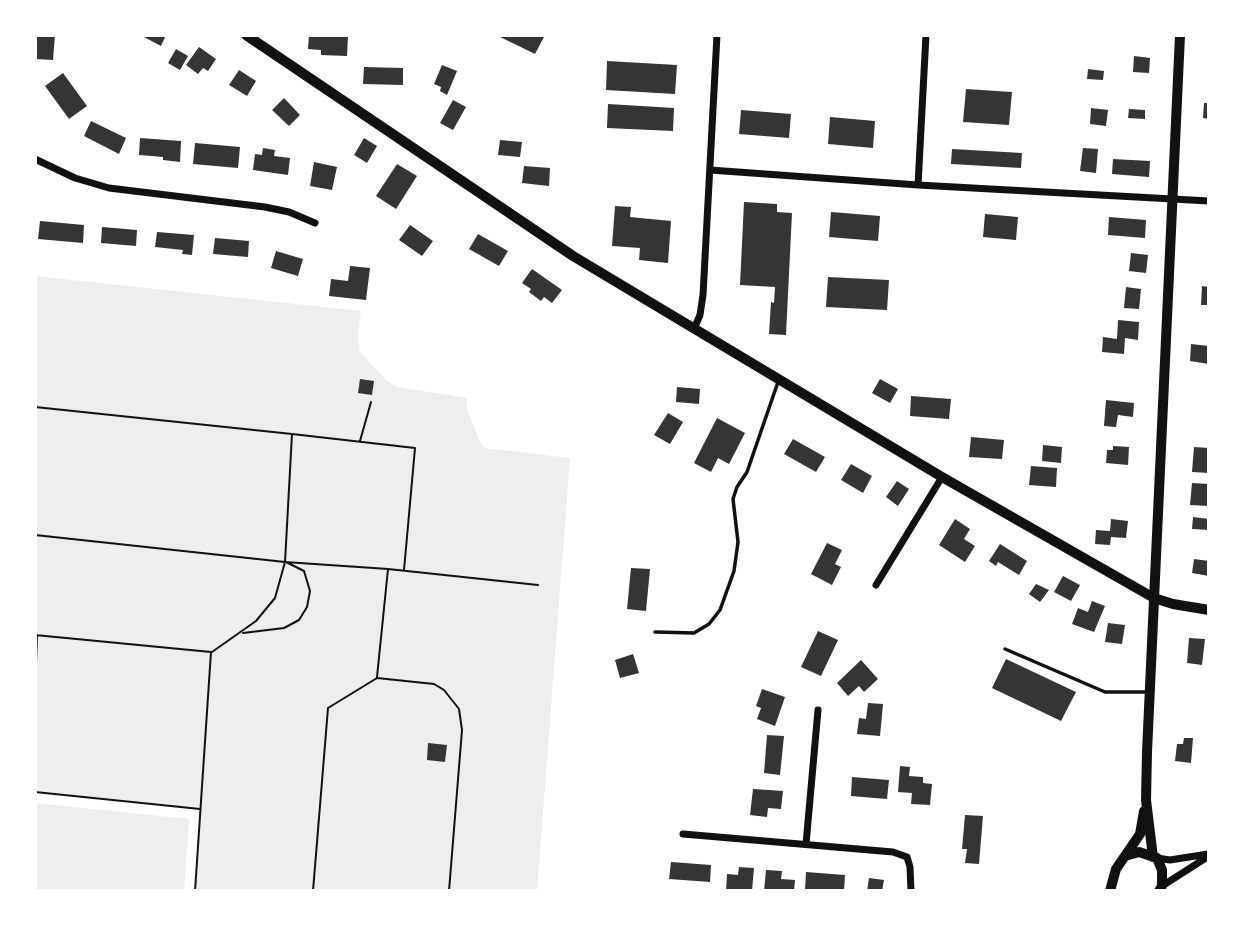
<!DOCTYPE html>
<style>
body{margin:0}
#map{position:relative;width:1244px;height:926px;overflow:hidden;background:#fff;font-family:"Space Grotesk",sans-serif}
canvas{display:block}
.frame{position:absolute;inset:0;border:37px solid #fff;pointer-events:none}
</style>
<div id="map">
<canvas width="1244" height="926"></canvas>
<div class="frame"></div>
</div>
<script>
const ctx = document.querySelector('canvas').getContext('2d');
ctx.lineJoin = 'round';
function paint(path, color) {
  ctx.fillStyle = color;
  ctx.fill(path, 'evenodd');
}
function poly(rows) {
  const path = new Path2D();
  for (const r of rows) {
    path.moveTo(r[0], r[1]);
    for (let i = 2; i < r.length; i += 2) path.lineTo(r[i], r[i + 1]);
  }
  return path;
}
function strokePath(path, color, width, dash) {
  ctx.strokeStyle = color;
  ctx.lineWidth = width;
  ctx.lineCap = dash ? 'butt' : 'round';
  ctx.setLineDash(dash || []);
  ctx.stroke(path);
}
const green = poly([
 [35,276,361,311,358,337,360,352,385,379,397,387,467,398,467,410,480,442,485,448,570,458,537,891,195,891,200,809,35,792],
 [35,803,189,819,184,891,35,891]
]);
const building = poly([
 [35,35,55,35,53,60,35,59],
 [140,35,166,35,161,46],
 [309,35,348,36,347,56,321,55,321,50,308,49],
 [496,35,545,35,535,54],
 [199,47,216,59,208,71,203,68,198,74,186,65],
 [176,49,188,56,180,70,168,63],
 [1134,56,1150,58,1149,73,1133,72],
 [607,61,677,65,675,94,606,90],
 [442,65,457,71,447,95,440,91,441,87,434,84],
 [364,67,403,68,403,85,363,84],
 [1088,69,1104,71,1103,80,1087,79],
 [239,70,256,81,247,96,229,85],
 [63,73,87,106,69,119,45,86],
 [966,89,1012,92,1009,125,963,122],
 [284,98,300,115,289,126,272,110],
 [453,100,466,107,453,130,440,123],
 [1204,103,1209,103,1209,119,1203,118],
 [608,104,674,108,673,131,607,128],
 [1091,108,1108,110,1106,126,1090,124],
 [1129,109,1145,110,1145,119,1128,118],
 [741,110,791,114,789,138,739,134],
 [830,117,875,121,873,148,828,144],
 [91,121,126,138,119,154,84,136],
 [140,138,181,141,180,162,163,160,163,157,139,155],
 [364,138,377,146,367,163,354,155],
 [500,140,522,142,520,157,498,155],
 [195,143,240,147,238,168,193,164],
 [263,148,275,150,274,156,290,158,288,175,253,170,255,154,262,155],
 [1083,148,1098,149,1096,173,1080,171],
 [952,149,1022,153,1021,168,951,164],
 [1113,159,1150,161,1149,177,1112,174],
 [314,162,337,167,332,190,310,186],
 [397,164,417,176,396,209,376,196],
 [524,166,550,168,549,186,522,183],
 [744,202,777,204,777,212,792,213,786,335,769,334,771,302,774,303,775,287,740,285],
 [615,206,631,207,630,217,671,221,668,263,639,260,640,248,612,246],
 [831,212,880,216,878,241,829,237],
 [985,214,1018,217,1016,240,983,237],
 [1109,217,1146,220,1145,238,1108,235],
 [40,221,84,225,83,243,38,239],
 [410,225,433,241,422,256,399,240],
 [102,227,137,230,136,246,101,243],
 [157,232,194,235,192,255,182,254,183,250,155,247],
 [478,234,508,251,499,266,469,249],
 [215,238,249,241,248,257,213,254],
 [276,251,303,259,298,276,271,268],
 [1131,253,1148,255,1146,273,1129,271],
 [350,266,370,268,366,300,329,296,331,279,348,281],
 [532,269,562,290,552,303,544,297,541,301,529,292,531,289,522,283],
 [828,277,889,280,887,310,826,307],
 [1202,286,1209,287,1209,305,1201,305],
 [1126,287,1141,289,1139,309,1124,308],
 [1118,320,1139,322,1138,340,1125,338,1124,354,1102,352,1103,337,1117,339],
 [1191,344,1209,346,1209,364,1190,361],
 [360,379,374,381,372,395,358,393],
 [880,379,898,389,890,403,872,393],
 [677,387,700,389,699,404,676,402],
 [911,396,951,399,949,419,910,416],
 [1106,400,1134,403,1133,417,1118,415,1116,427,1104,426],
 [668,413,683,422,670,444,654,435],
 [717,418,745,433,729,464,718,458,711,472,694,463],
 [971,437,1004,440,1002,459,969,457],
 [793,439,825,457,816,472,784,454],
 [1043,445,1062,447,1061,463,1042,461],
 [1113,446,1129,447,1128,465,1106,463,1107,450,1113,450],
 [1194,447,1209,448,1209,473,1192,472],
 [851,464,872,476,863,493,841,480],
 [1031,466,1057,468,1056,487,1029,485],
 [897,481,909,489,898,506,886,497],
 [1192,483,1209,484,1209,506,1190,505],
 [1193,517,1209,519,1209,530,1192,529],
 [955,519,970,529,964,539,975,546,965,562,939,545],
 [1111,519,1128,521,1126,538,1111,537,1110,545,1095,544,1096,530,1110,531],
 [827,543,842,550,835,564,841,567,832,585,811,574],
 [1000,544,1027,561,1019,575,998,562,996,566,989,561],
 [1194,559,1209,561,1209,576,1192,573],
 [631,568,650,569,646,611,627,609],
 [1063,576,1080,585,1071,601,1054,592],
 [1036,584,1049,590,1040,602,1029,594],
 [1092,601,1105,606,1094,632,1072,624,1078,608,1088,612],
 [1108,623,1125,625,1122,644,1105,642],
 [818,631,838,640,821,676,801,667],
 [1189,638,1205,639,1202,665,1187,663],
 [633,654,639,673,620,678,615,660],
 [1006,659,1076,692,1061,721,992,688],
 [861,660,878,679,864,692,859,686,848,696,837,683],
 [762,689,785,697,775,726,757,719,761,708,756,706],
 [868,703,883,704,880,736,857,734,859,718,866,719],
 [767,735,784,736,780,775,764,773],
 [1184,738,1193,738,1191,763,1175,761,1177,744,1183,744],
 [428,743,447,745,445,762,427,760],
 [900,766,910,767,909,776,923,777,923,783,932,784,930,805,911,804,912,793,898,792],
 [852,777,889,780,887,799,851,796],
 [753,789,783,791,781,809,768,808,767,817,750,815],
 [965,815,983,816,979,864,965,863,967,849,962,849],
 [671,862,711,865,710,882,669,879],
 [739,867,754,868,752,891,726,891,727,874,738,875],
 [766,870,782,871,781,879,795,880,794,891,764,891],
 [806,872,845,875,844,891,805,890],
 [869,878,884,880,882,891,867,891]
]);
const path = poly([
 [35,407,292,434],
 [360,441,371,402],
 [35,535,285,562,292,434,415,448,404,570],
 [243,633,284,628,299,620,307,607,310,591,304,571,286,562],
 [35,635,211,652,195,891],
 [212,652,256,621,275,598,285,562,388,569,538,585],
 [377,677,388,569],
 [35,690,37,635],
 [35,792,200,809],
 [313,891,328,708,377,678,434,684,444,690,459,709,462,730,449,891]
]);
const service = poly([
 [655,632,694,633,709,624,720,610,734,571,738,542,733,499,737,487,747,472,778,382],
 [1005,649,1105,692,1147,692]
]);
const minor = poly([
 [35,159,75,178,109,188,265,207,289,212,315,223],
 [710,170,918,185,1209,201],
 [918,185,926,35],
 [694,329,700,315,703,295,717,35],
 [876,585,942,477],
 [683,834,893,852,907,857,910,867,911,891],
 [806,844,818,710],
 [1157,858,1170,860,1208,854],
 [1162,886,1209,856]
]);
const tertiary = poly([
 [246,35,573,256,942,477,1154,598,1173,604,1209,610],
 [1125,856,1140,834,1144,811],
 [1153,857,1146,800,1147,752,1180,35],
 [1110,891,1116,869,1125,856,1139,852,1157,858,1162,870,1162,886,1159,891]
]);
paint(green, '#eee');
paint(building, '#353535');
strokePath(path, '#111', 2);
strokePath(service, '#111', 3.5);
strokePath(minor, '#111', 7);
strokePath(tertiary, '#111', 10);
</script>
